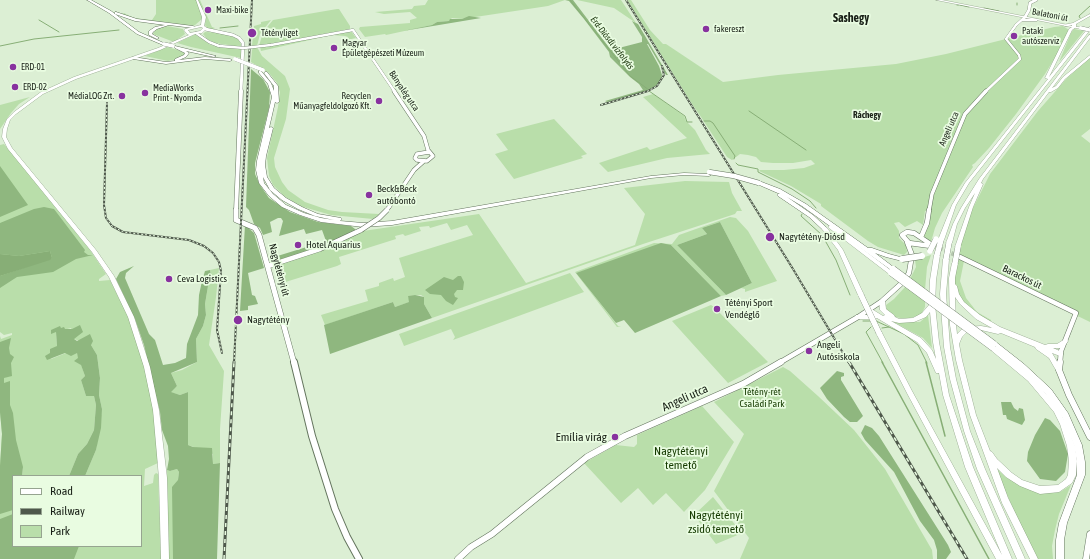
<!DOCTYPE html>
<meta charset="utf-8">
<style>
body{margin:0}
#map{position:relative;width:1090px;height:559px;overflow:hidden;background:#dcefd4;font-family:"Asap Condensed",sans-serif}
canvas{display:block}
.legend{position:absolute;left:12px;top:475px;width:130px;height:72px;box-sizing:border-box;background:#e9fce1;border:1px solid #96a490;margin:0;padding:5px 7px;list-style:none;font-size:12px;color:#192017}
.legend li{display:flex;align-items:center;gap:8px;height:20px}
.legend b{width:20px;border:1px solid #96a490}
</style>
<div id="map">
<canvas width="1090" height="559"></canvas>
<ul class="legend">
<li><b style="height:5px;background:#fff"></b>Road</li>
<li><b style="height:5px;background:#4e584b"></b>Railway</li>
<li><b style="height:11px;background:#b9deaa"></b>Park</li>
</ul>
</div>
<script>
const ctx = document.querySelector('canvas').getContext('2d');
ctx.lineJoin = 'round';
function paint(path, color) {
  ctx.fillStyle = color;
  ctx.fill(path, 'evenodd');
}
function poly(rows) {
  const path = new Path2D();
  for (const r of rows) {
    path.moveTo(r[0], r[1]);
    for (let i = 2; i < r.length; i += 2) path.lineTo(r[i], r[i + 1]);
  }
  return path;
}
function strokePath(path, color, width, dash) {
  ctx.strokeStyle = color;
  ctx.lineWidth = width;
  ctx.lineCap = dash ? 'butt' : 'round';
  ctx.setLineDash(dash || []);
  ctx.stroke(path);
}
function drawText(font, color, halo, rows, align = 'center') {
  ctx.font = font + ' "Asap Condensed",sans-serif';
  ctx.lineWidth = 3.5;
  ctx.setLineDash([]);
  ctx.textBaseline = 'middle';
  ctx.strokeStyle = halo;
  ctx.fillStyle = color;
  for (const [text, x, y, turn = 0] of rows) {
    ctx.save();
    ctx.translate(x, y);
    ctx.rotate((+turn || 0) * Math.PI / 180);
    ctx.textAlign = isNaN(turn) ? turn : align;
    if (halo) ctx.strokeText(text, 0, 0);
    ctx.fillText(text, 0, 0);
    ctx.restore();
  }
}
const green = poly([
 [156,0,200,0,212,27,215,28,212,30,208,29,205,25,206,18,202,19,195,25,188,27,173,23,143,21,121,14,124,13,134,18,152,20,156,14],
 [428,0,565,0,548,6,462,19,452,18,449,21,437,22,432,25,386,35,385,34,365,37,359,29,360,27,410,23,410,20,417,18,410,12,384,14,375,12,412,9,414,6,425,5],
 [577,0,621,0,636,23,614,8],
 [627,0,631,0,650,30,663,44,666,44,723,82,778,75,896,64,946,54,1054,27,1063,26,1069,30,1059,51,1045,74,1016,114,989,148,975,163,972,165,973,167,942,213,935,228,931,242,928,241,924,236,931,213,925,211,923,225,917,221,905,227,899,222,894,223,899,231,899,238,906,245,907,252,904,255,878,247,868,241,821,206,821,204,791,186,759,171,760,170,784,170,804,168,815,164,811,160,793,163,773,163,761,162,756,157,748,155,740,154,732,160,727,157,701,117,692,104],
 [337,9,339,9,350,26,350,29,259,46,263,32,273,20],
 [271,20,260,34,257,46,252,46,254,26,261,24,261,22],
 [167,26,183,29,185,34,174,42,153,34,157,28],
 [1074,29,1084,31,1059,62,1071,33],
 [351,31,356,38,347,40,346,38,348,37,345,36,332,35,261,51,260,47],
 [205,32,226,33,239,39,242,47,215,43,207,39,203,34],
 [194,35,196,35,211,45,241,49,241,58,191,47,177,43],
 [168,47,184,52,185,54,178,59,168,61,145,56],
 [257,47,262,56,285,76,290,89,286,119,274,158,275,167,282,182,288,190,305,202,328,210,342,212,379,214,373,219,331,215,300,206,284,196,273,185,269,176,267,158,278,107,280,92,277,83,269,73,251,62,252,50,253,48],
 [1090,58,1090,129,1081,136,1090,143,1090,322,964,261,960,281,966,298,977,312,991,320,991,323,974,312,959,297,954,284,954,276,962,237,971,212,990,174,1038,111,1067,78],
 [653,94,684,116,686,121,695,130,706,150,710,154,667,158,608,172,599,163,647,147,650,150,687,138,643,97],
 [30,97,19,104,11,113,0,129,0,105],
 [554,119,587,154,581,156,583,158,514,179,495,154,508,150,496,134],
 [4,144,90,250,106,274,99,279,99,281,110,280,129,319,139,346,150,393,156,426,158,463,145,469,144,486,153,483,154,475,156,473,158,474,161,559,0,559,0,466,2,434,0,412,0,336,1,339,12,335,12,333,4,335,0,332,0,145],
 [71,328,74,339,91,345,97,355,100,378,99,395,102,409,96,450,85,476,141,476,141,546,13,546,13,476,23,467,22,476,69,476,78,454,87,444,94,430,96,405,94,396,86,396,81,380,85,376,77,353,66,353,51,359,57,346,56,332],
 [685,181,729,182,732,193,742,211,737,211,735,214,643,244,432,318,424,304,424,297,421,295,408,296,410,302,395,307,393,302,325,325,321,315,368,301,365,290,379,286,379,283,393,278,394,281,405,277,399,258,473,235,467,225,451,230,447,223,430,228,429,226,419,227,421,231,405,236,403,234,395,236,396,239,339,257,341,264,337,266,279,284,274,269,277,265,325,249,363,231,479,214,526,283,635,245,645,214,624,188],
 [730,217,736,218,748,231,777,281,745,292,745,289,741,288,752,283,720,222,702,228,707,234,677,245,726,295,721,296,671,245,576,273,618,326,621,326,617,327,575,272,654,243,672,244,679,235],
 [931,255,927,267,925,290,910,279,916,267,915,260],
 [219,268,216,297,209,345,224,371,220,429,220,463,213,464,213,454,188,445,188,392,180,395,170,392,177,386,171,373,182,370,197,362,196,339,203,326,206,315,205,304,208,286,211,276,210,270],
 [570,273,584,292,453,340,455,337,451,329,404,346,399,334],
 [906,286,925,300,925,307,921,315,906,319,895,317,887,311,886,305,894,299],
 [711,305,714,307,768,362,728,383,672,321],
 [928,315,932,348,923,338,890,320,901,322,920,322],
 [783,367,790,371,818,396,854,430,885,469,932,550,933,559,740,559,749,538,714,491,744,434,714,402],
 [702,406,734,442,705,490,684,512,666,493,653,505,638,488,621,503,584,463,616,445,634,447,637,444,637,435],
 [995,467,1007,478,1021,486,1034,491,1053,493,1060,492,1071,485,1059,514,1055,530,1052,546,1053,559,1037,559,1015,513],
 [177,469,179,472,173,525,173,559,169,559,167,470,170,471],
 [713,497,741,532,740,534,716,544,694,515]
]);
const forest = poly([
 [565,0,573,0,611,50,642,42,642,37,632,21,638,24,668,75,666,75,648,44,647,44,659,66,662,75,661,80,656,86,648,91,607,102,605,101,643,90,639,84,630,77,610,57,609,52,584,19,569,1],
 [469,16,481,18,403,31,432,25,437,22,449,21,450,19,462,19],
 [251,69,263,79,270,92,269,108,255,163,255,174,260,185,269,198,290,212,318,222,351,226,355,229,355,232,327,245,279,260,274,261,275,259,271,258,326,241,322,230,306,234,304,229,279,236,283,221,281,218,278,218,270,222,272,232,263,235,260,228,254,224,249,210,246,207],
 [0,166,28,205,0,217],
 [44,207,54,209,85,250,84,252,88,255,93,255,76,259,53,272,17,277,0,288,0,276,52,258,50,251,19,256,0,254,0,223,34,209],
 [720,222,752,283,726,295,677,245,707,234,702,228],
 [245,225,254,233,264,268,248,273,252,295,255,296,258,304,248,306,248,310,240,311],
 [661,243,671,245,721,296,635,333,624,320,616,323,576,273],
 [134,266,126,273,125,278,149,334,155,340,163,365,175,363,186,358,187,344,198,315,199,295,202,281,205,271,210,270,211,276,208,286,205,304,206,315,203,326,196,339,197,362,171,373,177,386,171,392,180,395,188,392,188,445,193,447,212,448,213,464,220,463,217,559,173,559,172,487,178,480,179,472,177,469,170,471,167,470,169,459,168,446,162,430,160,412,144,345,135,319,116,279,120,272],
 [458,276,461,276,464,282,463,290,457,290,454,294,455,297,458,298,453,305,446,301,441,295,430,294,425,290,444,277,453,280],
 [415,295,424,297,424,304,432,318,330,354,324,325,393,302,395,307,409,302,408,296],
 [80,325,83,332,74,339,77,341,90,334,93,341,91,345,97,355,100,378,99,395,102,409,101,428,96,450,85,476,69,476,78,454,87,444,94,430,96,405,94,396,86,396,81,380,85,376,81,365,74,361,78,358,77,353,71,356,65,353,47,360,45,356,50,353,50,349,57,346,56,332,51,334,51,330,60,326,61,328,64,327,65,329,72,329],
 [11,338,9,348,10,354,14,357,11,363,12,376,4,378,4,383,10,381,10,405,13,413,16,440,23,467,22,476,13,476,13,510,0,514,0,466,2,434,0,412,0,342],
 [837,371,844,373,844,376,841,377,841,380,863,416,857,422,850,422,844,417,827,399,820,388],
 [1001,402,1011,402,1014,408,1018,411,1019,408,1023,409,1025,420,1022,425,1007,419,1006,415,1003,415],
 [1045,418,1050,420,1060,431,1068,454,1065,472,1056,481,1040,479,1027,461,1028,452,1035,435],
 [865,425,872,428,879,436,948,545,951,552,946,559,937,559,937,550,934,540,920,521,894,472,865,440,861,433],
 [13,514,13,546,79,546,74,559,0,559,0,519]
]);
const water = poly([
 [50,251,52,258,50,260,0,276,0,254,19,256]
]);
const streamFar1 = poly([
 [570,0,630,76,649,90],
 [1017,3,1017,5],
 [957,5,959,5],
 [960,5,969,7],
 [984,8,999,11],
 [1080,18,1079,16,1090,6],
 [39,20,59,32],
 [220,28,238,26],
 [0,46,34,39,119,30],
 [649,91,685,116,687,122,692,122],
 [749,111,806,150],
 [704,121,710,121,713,123,735,156,734,159],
 [736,163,738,165,758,169,758,172,792,189,810,201,816,208],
 [802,214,801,216,822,235,836,260,850,295],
 [863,321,871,321],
 [876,321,904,334,918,345,927,363],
 [871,327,866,332,883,363],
 [882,328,889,327]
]);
const stream = poly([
 [882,362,989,559],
 [926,362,945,436]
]);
const tertiaryTunnel = poly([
 [932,245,958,256]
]);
const tertiaryFar3 = poly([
 [1022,20,1036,20],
 [196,33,209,42,219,46],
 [271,45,353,30,395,92],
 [985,92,1020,59,1019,55,1006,39,1016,25,1025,17]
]);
const tertiaryFar2 = poly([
 [394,91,424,136,428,150,433,156,427,161,417,160],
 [417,160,415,158,417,154,429,152],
 [389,207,414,170,424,161],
 [929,211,932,194,965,114,986,91]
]);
const tertiaryFar1 = poly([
 [921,237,927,223,929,210],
 [931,246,909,243,902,235,907,232,914,233,932,245],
 [960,257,1076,313,1061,351,1060,363],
 [268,266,320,249,361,230],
 [779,363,858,317,882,301,903,282,909,273,912,255,907,242]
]);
const tertiary = poly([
 [1060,362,1059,370,1069,395,1090,437],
 [458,559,471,547,492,534,587,457,625,436,743,384,781,362],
 [1086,559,1090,534]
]);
const secondaryFar3 = poly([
 [1025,17,1029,10,1030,3,1036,0],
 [205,29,233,35,239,38,243,43,241,92]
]);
const secondaryFar2 = poly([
 [236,211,241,91]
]);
const secondaryFar1 = poly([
 [236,210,236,220,255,228,259,235,294,363]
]);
const secondary = poly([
 [294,362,312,436,335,509,347,537,359,559]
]);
const primary = poly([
 [196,0,198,0,206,17,204,26,207,28,202,33,195,34,160,50,76,79,43,94,16,114,10,120,7,129,6,137,12,148,96,250,114,276,134,317,150,367,159,410,167,478,169,559,161,559,159,478,153,410,144,367,128,317,109,277,92,252,8,149,2,137,3,129,7,119,14,112,41,92,74,77,158,48,189,35,187,34,184,30,185,29,201,25,202,17,196,0],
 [201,27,203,28,200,31,190,33,188,30,201,27],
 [936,0,942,0,1083,28,1081,29,936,0]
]);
const trunk = poly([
 [1090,14,1090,16,1076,24,1076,27,1072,30,1049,77,1089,27,1090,27,1090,30,969,183,956,205,944,240,941,242,939,241,938,240,952,205,965,183,1048,79,1045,78,1069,29,1072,27,1072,25,1065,26,1063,25,1073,23,1090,14],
 [1089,35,1090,35,1090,38,1052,88,1056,86,1063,77,1090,55,1090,58,1065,79,1058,88,1051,92,1049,92,983,179,981,183,983,184,973,207,960,248,956,248,955,247,969,207,975,193,965,208,957,224,952,243,949,245,947,244,946,243,953,224,961,208,979,179,1089,35],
 [831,225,893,272,894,273,893,274,889,274,829,228,828,227,831,225],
 [825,227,827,228,843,250,864,295,863,296,859,296,858,295,838,250,822,229,825,227],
 [937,253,940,255,936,280,935,305,939,342,949,395,973,467,1012,559,996,559,908,395,876,333,877,331,881,331,912,391,1002,555,965,467,943,395,939,373,936,373,927,353,917,342,877,318,875,319,856,319,855,317,856,315,872,315,867,310,868,308,870,308,883,316,885,315,880,310,879,301,880,300,882,299,884,300,885,301,886,309,894,315,895,317,899,319,913,318,922,313,929,305,930,280,934,255,937,253],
 [930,312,933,342,936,359,932,350,921,338,891,321,899,323,914,322,926,317,930,312],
 [946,257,949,259,946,294,950,347,956,379,970,431,985,469,1025,559,1017,559,977,469,964,431,950,379,944,347,940,294,943,259,946,257],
 [955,261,958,263,955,278,955,284,957,286,959,294,964,302,980,315,1000,327,1045,345,1048,344,1057,344,1065,339,1067,339,1068,341,1067,343,1060,348,1053,348,1062,352,1063,354,1062,356,1060,356,1052,353,1062,370,1061,372,1059,373,1057,372,1049,358,1036,349,1035,347,1001,333,998,334,981,330,968,331,962,337,959,344,962,360,976,415,990,451,992,452,997,459,1012,473,1022,480,1040,486,1058,485,1066,479,1068,475,1069,461,1067,446,1060,424,1054,412,1028,381,992,351,991,349,992,347,996,347,1032,377,1058,408,1066,424,1075,446,1077,461,1076,475,1072,483,1059,492,1040,494,1020,486,1006,477,997,468,1008,498,1038,559,1030,559,1002,503,970,415,956,360,950,325,949,278,952,263,955,261],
 [955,297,960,304,976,319,992,328,981,326,966,327,964,327,957,334,956,325,955,297]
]);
const motorway = poly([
 [87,0,91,0,111,11,139,32,166,44,163,45,137,34,109,13,87,0],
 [116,12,137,19,193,26,195,27,193,28,169,25,157,29,153,32,152,34,159,38,157,39,149,35,149,31,155,27,165,25,135,21,115,14,115,12,116,12],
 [175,46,216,56,214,57,186,51,189,53,186,57,179,60,205,57,230,59,232,60,230,61,205,59,166,64,133,59,131,58,133,57,166,62,175,61,175,59,184,55,185,53,175,48,175,46],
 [259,71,261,71,271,83,274,91,274,86,264,73,265,72,267,72,278,86,279,102,277,103,275,102,269,128,271,127,273,128,266,156,265,165,267,177,274,188,286,198,302,207,318,214,341,218,342,219,340,221,363,223,392,221,651,176,684,173,709,174,711,175,709,176,684,175,651,178,392,225,363,227,321,222,300,215,282,207,269,196,259,183,256,170,257,161,272,97,268,84,259,73,259,71],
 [263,177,270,190,282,200,298,209,315,216,334,220,321,218,304,213,286,205,273,194,264,183,263,177],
 [759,181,780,189,806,204,868,248,872,248,889,254,904,258,905,259,902,261,886,257,875,253,896,269,893,271,891,270,802,206,787,197,813,215,828,229,827,230,823,230,809,217,778,196,777,195,778,194,780,194,757,184,756,183,759,181],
 [994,341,996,342,1024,364,1051,389,1068,413,1082,445,1085,462,1085,475,1067,523,1064,540,1064,559,1056,559,1056,540,1059,523,1077,475,1077,462,1074,445,1062,417,1045,393,1020,368,992,346,991,344,992,342,994,341]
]);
const railFar1 = poly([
 [626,0,793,269,849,363],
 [107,103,104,205,106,218,112,226,123,232,189,240,204,246,213,253,219,262,221,271,217,330,222,353],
 [601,105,648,91,657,86,664,75,662,66],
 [234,363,252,0]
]);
const rail = poly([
 [849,362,967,559],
 [224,559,234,362]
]);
const tertiaryBridgeFar2 = poly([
 [219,46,244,48,271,45]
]);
const tertiaryBridgeFar1 = poly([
 [386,211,389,207]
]);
const tertiaryBridge = poly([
 [361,230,379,218,387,210]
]);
const primaryBridge = poly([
 [1081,28,1090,30]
]);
const trunkBridge = poly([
 [930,251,936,239],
 [937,255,941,240],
 [946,259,949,243],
 [955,263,958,247],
 [891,273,994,349],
 [861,295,879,333]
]);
const motorwayBridgeFar2 = poly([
 [164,44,173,46],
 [235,59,263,70]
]);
const motorwayBridgeFar1 = poly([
 [709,172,734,176,759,183]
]);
const motorwayBridge = poly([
 [902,259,922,256],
 [893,269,994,344]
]);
const markers = [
 [208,10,4,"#88329f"],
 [706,29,4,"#88329f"],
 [252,33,5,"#88329f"],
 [1014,36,4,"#88329f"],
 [334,48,4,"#88329f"],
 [13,67,4,"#88329f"],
 [15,87,4,"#88329f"],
 [145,93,4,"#88329f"],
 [122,96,4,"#88329f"],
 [379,101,4,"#88329f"],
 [369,195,4,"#88329f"],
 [770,237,5,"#88329f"],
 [298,245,4,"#88329f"],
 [169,279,4,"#88329f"],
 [717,309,4,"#88329f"],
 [238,320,5,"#88329f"],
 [809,351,4,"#88329f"],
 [615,437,4,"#88329f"]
];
const farPoinames = [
 ["Maxi-bike",216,10],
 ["fakereszt",714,29],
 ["Pataki",1022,31],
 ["autószerviz",1022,41],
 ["Tétényliget",261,33],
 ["Magyar",342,43],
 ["Épületgépészeti Múzeum",342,53],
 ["ERD-01",21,67],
 ["ERD-02",23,87],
 ["MediaWorks",153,88],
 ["Print - Nyomda",153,98],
 ["MédiaLOG Zrt.",114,96,"right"],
 ["Recyclen",371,96,"right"],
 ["Műanyagfeldolgozó Kft.",371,106,"right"]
];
const farStreetnames = [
 ["Balatoni út",1050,15,11],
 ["Bányalég utca",404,91,56],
 ["Angeli utca",949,129,-66]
];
const farWaternames = [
 ["Érd-Diósdi vízfolyás",612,43,52]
];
const farNeighbourhoodnames = [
 ["Ráchegy",867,115]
];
const poiNames = [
 ["Beck&Beck",377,189],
 ["autóbontó",377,201],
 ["Nagytétény-Diósd",779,237],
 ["Hotel Aquarius",306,245],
 ["Ceva Logistics",177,279],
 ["Tétényi Sport",725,303],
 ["Vendéglő",725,315],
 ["Nagytétény",247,320],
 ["Angeli",817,345],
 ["Autósiskola",817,357]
];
const streetNames = [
 ["Nagytétényi út",279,270,75],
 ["Barackos út",1022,277,26]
];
const parkNames = [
 ["Tétény-rét",762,392],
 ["Családi Park",762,404]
];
const farDistrictnames = [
 ["Sashegy",851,18]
];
const nearStreetnames = [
 ["Angeli utca",685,398,-24]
];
const nearPoinames = [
 ["Emília virág",607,437]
];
const nearParknames = [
 ["Nagytétényi",681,451],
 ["temető",681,465],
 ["Nagytétényi",716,515],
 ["zsidó temető",716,529]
];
paint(green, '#b9deaa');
paint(forest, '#8fb77f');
paint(water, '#87ae76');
strokePath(streamFar1, '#87ae76', 1);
strokePath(stream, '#87ae76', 1.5);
strokePath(tertiaryTunnel, '#b5c6ae', 4.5, [4.5, 2.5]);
strokePath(tertiaryFar3, '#64755e', 3);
strokePath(tertiaryFar2, '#64755e', 4.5);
strokePath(tertiaryFar1, '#64755e', 5.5);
strokePath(tertiary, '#64755e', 7);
strokePath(secondaryFar3, '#64755e', 3.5);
strokePath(secondaryFar2, '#64755e', 5);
strokePath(secondaryFar1, '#64755e', 6);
strokePath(secondary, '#64755e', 8);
strokePath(primary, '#64755e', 0.5);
strokePath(trunk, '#64755e', 0.5);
strokePath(motorway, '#64755e', 1);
strokePath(tertiaryFar3, '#fff', 2.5);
strokePath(tertiaryFar2, '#fff', 3.5);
strokePath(tertiaryFar1, '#fff', 4.5);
strokePath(tertiary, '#fff', 6);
strokePath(secondaryFar3, '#fff', 3);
strokePath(secondaryFar2, '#fff', 4);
strokePath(secondaryFar1, '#fff', 5);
strokePath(secondary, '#fff', 6);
paint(primary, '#fff');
paint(trunk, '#fff');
paint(motorway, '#fff');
strokePath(railFar1, '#4e584b', 2);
strokePath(rail, '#4e584b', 3);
strokePath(railFar1, '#e9fce1', 1, [2]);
strokePath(rail, '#e9fce1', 1.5, [4]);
strokePath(tertiaryBridgeFar2, '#64755e', 3, []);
strokePath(tertiaryBridgeFar1, '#64755e', 4.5, []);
strokePath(tertiaryBridge, '#64755e', 5.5, []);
strokePath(primaryBridge, '#64755e', 4, []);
strokePath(trunkBridge, '#64755e', 6, []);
strokePath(motorwayBridgeFar2, '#64755e', 4, []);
strokePath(motorwayBridgeFar1, '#64755e', 5.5, []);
strokePath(motorwayBridge, '#64755e', 7, []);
strokePath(tertiaryBridgeFar2, '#fff', 2.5);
strokePath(tertiaryBridgeFar1, '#fff', 3.5);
strokePath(tertiaryBridge, '#fff', 4.5);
strokePath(primaryBridge, '#fff', 3.5);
strokePath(trunkBridge, '#fff', 5.5);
strokePath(motorwayBridgeFar2, '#fff', 3.5);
strokePath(motorwayBridgeFar1, '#fff', 4.5);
strokePath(motorwayBridge, '#fff', 6);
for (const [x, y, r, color] of markers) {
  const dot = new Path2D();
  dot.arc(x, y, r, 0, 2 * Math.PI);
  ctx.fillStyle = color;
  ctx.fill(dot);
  strokePath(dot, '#e9fce1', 1.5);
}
drawText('9px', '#192017', '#e9fce1', farPoinames, 'left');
drawText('9px', '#192017', '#e9fce1', farStreetnames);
drawText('italic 9px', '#173109', '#e9fce1', farWaternames);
drawText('bold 9px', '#192017', '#e9fce1', farNeighbourhoodnames);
drawText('10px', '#192017', '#e9fce1', poiNames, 'left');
drawText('10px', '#192017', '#e9fce1', streetNames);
drawText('10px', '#153a00', '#e9fce1', parkNames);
drawText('bold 12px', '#192017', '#e9fce1', farDistrictnames);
drawText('12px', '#192017', '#e9fce1', nearStreetnames);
drawText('12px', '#192017', '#e9fce1', nearPoinames, 'right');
drawText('12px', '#153a00', '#e9fce1', nearParknames);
</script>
